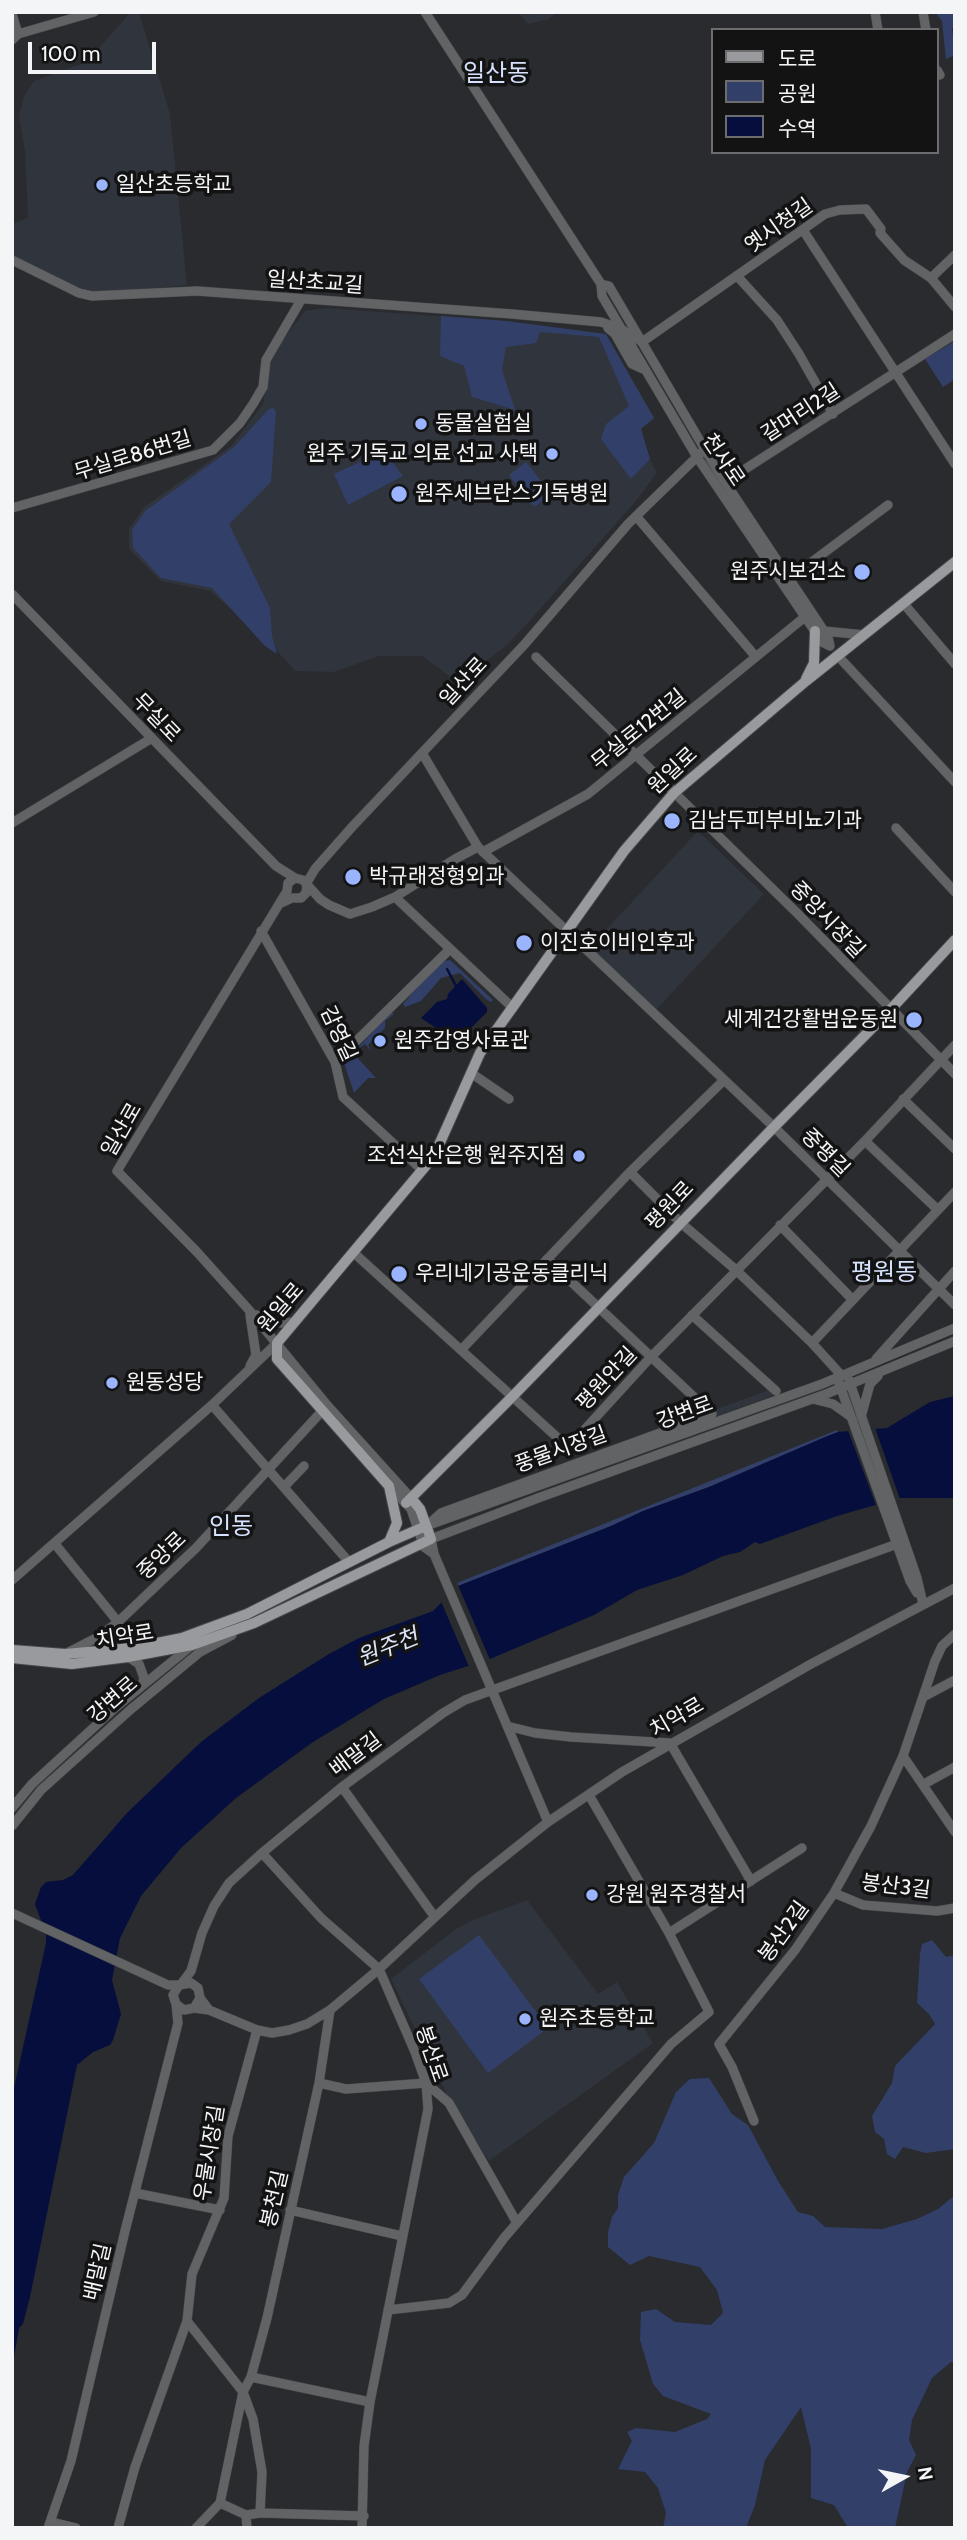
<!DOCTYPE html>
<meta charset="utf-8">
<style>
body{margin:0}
#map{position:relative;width:967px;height:2540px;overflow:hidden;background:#292b2e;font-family:Cabin,"Noto Sans KR",sans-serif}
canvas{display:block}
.frame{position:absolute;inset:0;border:14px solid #f4f5f7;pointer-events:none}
.legend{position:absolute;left:711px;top:28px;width:228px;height:126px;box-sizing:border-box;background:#131314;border:2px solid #6d6d6f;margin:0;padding:9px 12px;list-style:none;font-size:21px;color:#f4f5f7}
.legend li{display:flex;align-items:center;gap:14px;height:35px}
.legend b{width:35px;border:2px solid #6d6d6f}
.north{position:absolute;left:869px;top:2442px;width:70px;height:70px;-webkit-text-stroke:5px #131314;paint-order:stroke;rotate:81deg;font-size:19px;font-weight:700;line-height:28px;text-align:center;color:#f4f5f7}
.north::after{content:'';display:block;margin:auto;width:24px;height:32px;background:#f4f5f7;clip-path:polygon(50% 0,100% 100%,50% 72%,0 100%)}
.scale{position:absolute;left:28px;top:42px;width:128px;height:32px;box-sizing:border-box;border:4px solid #f4f5f7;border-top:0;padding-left:9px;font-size:21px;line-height:24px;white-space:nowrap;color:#f4f5f7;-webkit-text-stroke:5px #131314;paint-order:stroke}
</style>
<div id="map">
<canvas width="967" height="2540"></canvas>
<div class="frame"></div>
<ul class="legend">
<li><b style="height:9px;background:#999a9d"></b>도로</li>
<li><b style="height:19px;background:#324069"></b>공원</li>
<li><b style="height:19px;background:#060e3d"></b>수역</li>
</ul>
<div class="north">N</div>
<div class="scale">100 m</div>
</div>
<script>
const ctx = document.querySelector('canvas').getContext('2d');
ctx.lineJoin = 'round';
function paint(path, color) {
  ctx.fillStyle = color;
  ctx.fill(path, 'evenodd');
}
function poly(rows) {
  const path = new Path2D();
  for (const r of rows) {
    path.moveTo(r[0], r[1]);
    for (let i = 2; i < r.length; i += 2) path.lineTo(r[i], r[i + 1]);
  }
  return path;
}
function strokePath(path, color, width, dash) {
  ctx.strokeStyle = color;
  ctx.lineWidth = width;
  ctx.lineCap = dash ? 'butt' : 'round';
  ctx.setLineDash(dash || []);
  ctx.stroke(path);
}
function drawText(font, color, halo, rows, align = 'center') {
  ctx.font = font + ' Cabin,"Noto Sans KR",sans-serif';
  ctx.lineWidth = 7;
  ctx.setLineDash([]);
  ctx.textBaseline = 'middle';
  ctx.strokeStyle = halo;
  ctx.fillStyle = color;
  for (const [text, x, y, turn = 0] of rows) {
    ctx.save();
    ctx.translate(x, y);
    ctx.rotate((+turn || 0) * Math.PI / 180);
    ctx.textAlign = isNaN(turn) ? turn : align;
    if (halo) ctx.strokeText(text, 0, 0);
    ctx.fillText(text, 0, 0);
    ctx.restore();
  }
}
const built = poly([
 [139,12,170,114,187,285,93,294,12,256,12,224,28,218,25,151,19,117,24,96,34,81,86,62,130,13],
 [517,12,557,12,549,19,528,24],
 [325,308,506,321,605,334,654,418,641,429,650,459,657,473,636,501,525,626,507,645,460,681,452,678,422,656,379,656,334,672,295,671,271,644,210,591,161,581,129,549,129,529,144,507,231,446,263,404,270,357,305,311],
 [698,831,764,894,656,1010,590,947],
 [769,1390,772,1396,455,1510,454,1505],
 [527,1900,598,1994,617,1982,653,2043,489,2161,447,2095,391,1979,456,1929,471,1921]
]);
const green = poly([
 [935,12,955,12,955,27,952,28,955,55,946,59,942,21],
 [441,316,506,321,606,334,654,418,641,429,650,459,631,479,601,439,606,424,629,406,599,337,540,332,536,343,506,347,502,370,515,410,472,397,464,366,440,356],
 [955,341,955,379,943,387,925,359],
 [273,408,276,411,271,482,229,524,270,608,272,636,277,654,265,646,212,588,161,578,133,548,132,530,145,511,234,447,269,409],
 [384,451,403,476,348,505,334,474],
 [526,462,551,494,534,507,509,475],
 [450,960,493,1000,491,1002,486,999,460,973,441,978,421,1001,405,1007,403,1004,421,983,444,961],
 [391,1012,394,1014,385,1021,385,1028,368,1045,372,1052,365,1044,356,1050],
 [354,1054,376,1078,368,1078,354,1093,344,1063],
 [837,1430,838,1432,709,1487,643,1511,611,1526,458,1586,457,1583],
 [479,1935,548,2028,488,2073,419,1979],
 [932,1940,946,1957,955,1955,955,2149,926,2153,903,2147,895,2159,887,2154,884,2139,875,2132,872,2116,892,2083,895,2066,935,2024,929,2014,917,2003,920,1954,922,1944],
 [709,2078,732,2114,748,2125,778,2181,798,2212,813,2216,825,2227,882,2229,917,2219,938,2209,955,2195,955,2362,951,2362,932,2378,912,2420,909,2440,916,2455,907,2472,895,2528,848,2528,834,2505,811,2498,811,2449,801,2407,765,2460,755,2505,746,2528,663,2528,666,2513,658,2488,645,2472,618,2469,632,2441,627,2432,636,2428,675,2432,707,2419,711,2414,663,2396,653,2384,640,2340,641,2312,656,2309,675,2322,711,2325,723,2313,717,2290,700,2267,649,2256,630,2265,608,2247,608,2232,612,2217,618,2208,618,2195,624,2177,654,2143,676,2092,690,2079]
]);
const water = poly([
 [462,979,487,1008,487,1012,470,1029,464,1029,463,1037,449,1050,441,1041,441,1034,436,1028,421,1018,437,1002,447,999,448,994],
 [955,1396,955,1498,900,1498,837,1516,760,1544,755,1542,740,1552,723,1556,683,1575,637,1590,594,1615,490,1659,440,1675,384,1699,313,1742,236,1798,181,1848,141,1896,120,1938,112,1980,121,2014,113,2040,110,2045,93,2052,77,2065,30,2297,23,2324,19,2328,12,2368,12,2097,46,1943,46,1934,35,1904,41,1887,46,1882,63,1880,73,1875,127,1813,201,1742,259,1698,329,1654,359,1638,433,1611,458,1586,611,1526,643,1511,709,1487,825,1437,838,1432,887,1428,930,1402]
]);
const pier = poly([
 [874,1425,901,1502,877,1508,847,1428],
 [457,1583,491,1662,470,1669,440,1599]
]);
const stream = poly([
 [447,969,456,986],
 [12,1949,12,1953],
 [12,2025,12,2044]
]);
const minor = poly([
 [425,12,601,284,602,296,697,457,822,642,830,646],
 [875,12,878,30],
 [923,12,926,30],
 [12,14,18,34],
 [12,40,18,34,94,12],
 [937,70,940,75],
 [803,230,955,464],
 [12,260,79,293,92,296,197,291,512,314,601,322,621,329,642,342,825,214,840,210,866,209,881,229,880,233,904,260,931,278,955,307],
 [738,277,777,320,799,354,833,414],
 [931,278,955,255],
 [601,284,609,286,717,470,828,637,830,646],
 [608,328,615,334,632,364,643,369],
 [725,482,955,334],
 [12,508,213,450,240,423,253,404,263,387,266,360,301,300],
 [636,516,756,657],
 [789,579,888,505],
 [12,594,276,866,295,878,303,880,320,899,329,905,350,914,372,907,395,897,455,859,478,847],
 [904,604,955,664],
 [824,631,864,635],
 [837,655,955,782],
 [536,657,797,913,955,1074],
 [422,753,478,847,774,1127,955,1305],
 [12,823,152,738],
 [896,828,955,892],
 [483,852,588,794,806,616],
 [295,878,288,883,287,891,117,1171,197,1252,249,1310,327,1405,411,1498],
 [306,884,315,869,352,827,524,645,628,524,705,449],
 [395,897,513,1008],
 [279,904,292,898,301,898,306,893,307,886],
 [261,931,335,1062,343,1097,422,1170],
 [335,1062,450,949],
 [471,1073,509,1099],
 [903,1099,955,1149],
 [865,1141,937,1209],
 [630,1172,681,1223,736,1270,812,1343,842,1376],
 [780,1225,852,1299],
 [354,1253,559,1439,568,1443,576,1439,650,1358,865,1141,955,1045],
 [257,1315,265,1320,280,1323,295,1322],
 [692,1315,776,1391],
 [812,1343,955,1192],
 [462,1349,630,1172,723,1081],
 [876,1359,955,1271],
 [250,1366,256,1355,250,1315],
 [849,1380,917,1578,923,1604],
 [839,1383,910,1581,917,1593],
 [813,1399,833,1404,850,1416],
 [212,1405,349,1562],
 [861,1417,870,1384,878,1376],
 [389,1486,411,1509,424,1547,434,1554],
 [284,1487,304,1466],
 [430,1523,441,1513,712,1414,547,1259],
 [426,1526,822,1384,955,1328],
 [55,1544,118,1622],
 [12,1580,212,1405,277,1343],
 [110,1628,125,1649],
 [69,1652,98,1637,118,1622,196,1548,323,1410],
 [128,1657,139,1664,144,1678,142,1686],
 [925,1696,955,1680],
 [507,1726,535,1733,571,1737,670,1743,751,1881],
 [903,1756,955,1832],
 [924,1784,955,1767],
 [342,1787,434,1916],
 [12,1808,32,1784,115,1708,191,1646],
 [548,1822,434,1554,431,1539,538,1498,826,1394,955,1341],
 [12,1826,41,1790,130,1710,200,1652,232,1635],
 [834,1893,863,1905,937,1911,955,1908],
 [12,1913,168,1985,179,1985],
 [669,1933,802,1848],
 [182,1983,191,1971,202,1933,214,1906,229,1883,262,1853,342,1787,443,1713,465,1700,897,1544],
 [200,1998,194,2008,184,2010,176,2004,173,1995,179,1985,191,1983,198,1988,200,1998,209,2010],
 [194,2008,209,2010,257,2030,272,2033,289,2030,307,2024,330,2010,379,1969,321,1918,262,1853],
 [319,2083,346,2089,426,2083,449,2103,517,2223],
 [754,2121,732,2067,719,2044,795,1950,834,1893,871,1826,903,1756,935,1661,942,1646,955,1634],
 [135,2193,220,2210],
 [290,2210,402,2236],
 [388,2310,449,2303,462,2295,504,2238,671,2044,709,2012,669,1933,589,1795],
 [187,2321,243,2392,253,2419,262,2472,260,2513],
 [251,2377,370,2402],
 [220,2503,246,2515,260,2513,364,2516],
 [246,2515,247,2528],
 [51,2522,76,2528],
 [48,2528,71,2461,125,2231,178,2023,176,2004],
 [118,2528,135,2467,187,2321,192,2274,224,2198,228,2136,257,2030],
 [196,2528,220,2503,243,2392,251,2377,267,2318,319,2083,330,2010],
 [362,2528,364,2446,370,2402,428,2109,426,2083,415,2052,379,1969,475,1880,548,1822,622,1772,811,1664,955,1588]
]);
const major = poly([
 [806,679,814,663,815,631],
 [406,1503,513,1396,774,1127,891,1009,955,940],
 [389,1542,397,1523,389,1486,277,1359,277,1343,434,1156,480,1053,624,851,674,793,806,681,955,562],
 [12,1650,65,1654,133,1648,182,1638,247,1614,389,1542,426,1526],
 [12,1658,72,1664,128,1657,192,1645,254,1623,431,1539,420,1509,411,1498]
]);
const markers = [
 [102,185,7,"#9ab5fd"],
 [421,424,7,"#9ab5fd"],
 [552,454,7,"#9ab5fd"],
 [399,494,9,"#9ab5fd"],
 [862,572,9,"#9ab5fd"],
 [672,821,9,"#9ab5fd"],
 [353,877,9,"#9ab5fd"],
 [524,943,9,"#9ab5fd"],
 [914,1020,9,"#9ab5fd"],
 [380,1041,7,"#9ab5fd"],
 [579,1156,7,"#9ab5fd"],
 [399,1274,9,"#9ab5fd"],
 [112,1383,7,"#9ab5fd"],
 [592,1895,7,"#9ab5fd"],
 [525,2019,7,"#9ab5fd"]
];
const poiNames = [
 ["일산초등학교",116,185],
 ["동물실험실",435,424],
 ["원주 기독교 의료 선교 사택",538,454,"right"],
 ["원주세브란스기독병원",415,494],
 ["원주시보건소",846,572,"right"],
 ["김남두피부비뇨기과",688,821],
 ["박규래정형외과",369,877],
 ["이진호이비인후과",540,943],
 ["세계건강활법운동원",898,1020,"right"],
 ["원주감영사료관",394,1041],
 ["조선식산은행 원주지점",565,1156,"right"],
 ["우리네기공운동클리닉",415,1274],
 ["원동성당",126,1383],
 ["강원 원주경찰서",606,1895],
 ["원주초등학교",539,2019]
];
const streetNames = [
 ["옛시청길",779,226,-35],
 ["일산초교길",315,283,4],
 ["갈머리2길",801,413,-33],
 ["무실로86번길",133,456,-17],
 ["천사로",723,460,56],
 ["일산로",464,682,-47],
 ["무실로",156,718,46],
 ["무실로12번길",639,730,-39],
 ["원일로",673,771,-43],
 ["중앙시장길",827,920,46],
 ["감영길",338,1034,65],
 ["일산로",122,1130,-60],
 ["중평길",825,1153,45],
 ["평원로",670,1206,-46],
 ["원일로",281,1308,-49],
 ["평원안길",607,1379,-47],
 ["강변로",685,1413,-20],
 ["풍물시장길",561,1450,-20],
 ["중앙로",162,1556,-44],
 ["치악로",125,1637,-9],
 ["강변로",113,1700,-41],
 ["치악로",677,1718,-30],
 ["배말길",356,1755,-37],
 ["봉산3길",896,1887,7],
 ["봉산2길",784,1932,-54],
 ["봉산로",431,2054,71],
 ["우물시장길",210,2153,-81],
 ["봉천길",275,2199,-77],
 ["배말길",98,2272,-77]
];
const waterNames = [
 ["원주천",388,1648,-22]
];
const quarterNames = [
 ["일산동",496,74],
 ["평원동",884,1273],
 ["인동",231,1527]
];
paint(built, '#30343c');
paint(green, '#324069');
paint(water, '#060e3d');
paint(pier, '#292b2e');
strokePath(stream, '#060e3d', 2.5);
strokePath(minor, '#45474a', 10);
strokePath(major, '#45474a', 12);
strokePath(minor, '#626364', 9);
strokePath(major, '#999a9d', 10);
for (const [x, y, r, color] of markers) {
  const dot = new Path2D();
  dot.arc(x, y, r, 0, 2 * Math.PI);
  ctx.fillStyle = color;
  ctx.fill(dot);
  strokePath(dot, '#131314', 2.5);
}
drawText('21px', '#f4f5f7', '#131314', poiNames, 'left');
drawText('21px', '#f4f5f7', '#131314', streetNames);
drawText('italic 23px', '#dde4f5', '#131314', waterNames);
drawText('24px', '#d6e2fd', '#131314', quarterNames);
</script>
